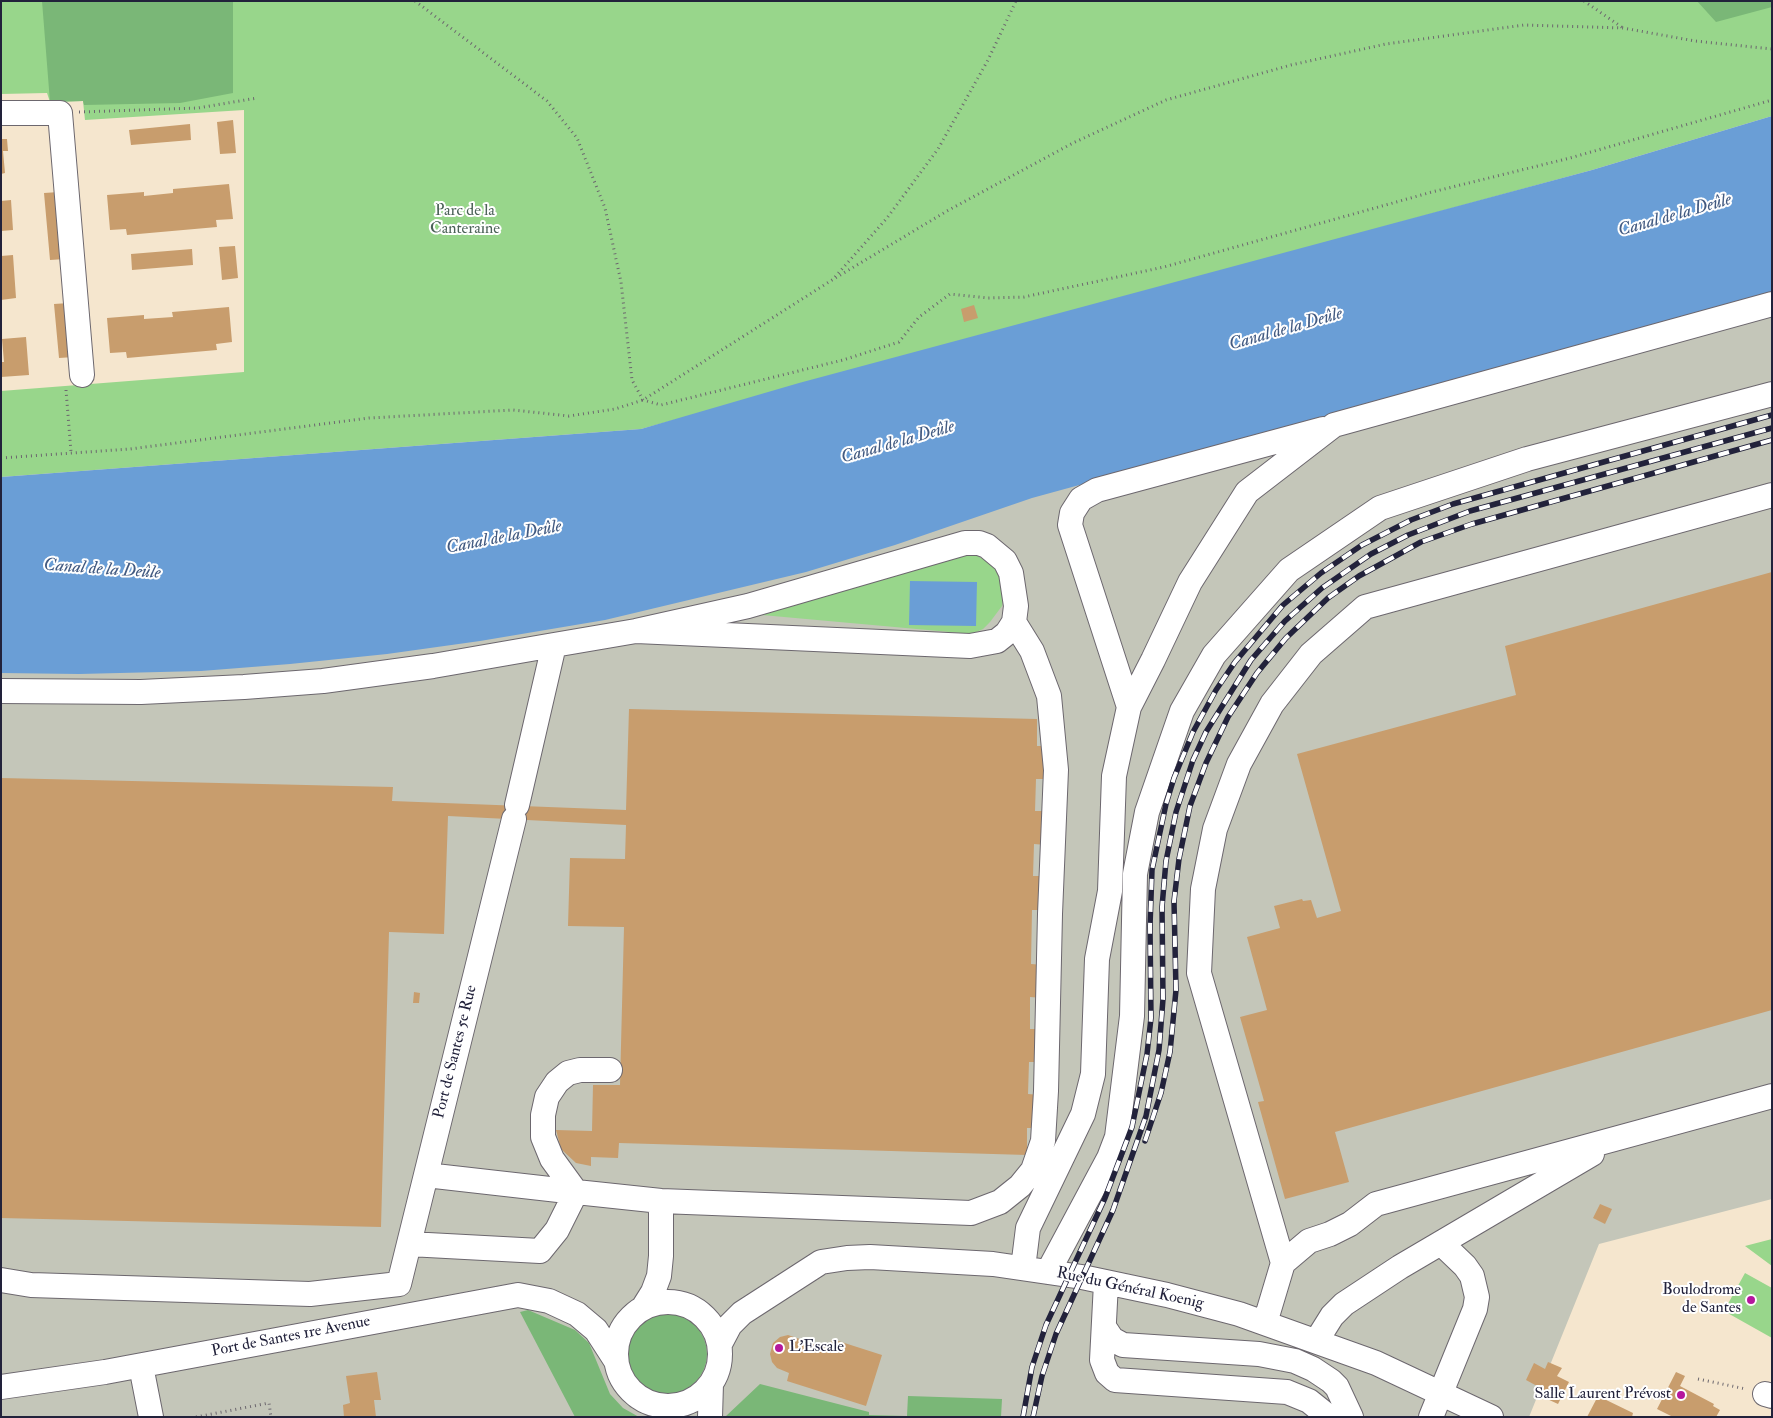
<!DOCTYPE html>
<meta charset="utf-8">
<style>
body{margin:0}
#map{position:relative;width:1773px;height:1418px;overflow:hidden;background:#f5e6ce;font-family:"IM FELL Double Pica",serif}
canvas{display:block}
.frame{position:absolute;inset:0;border:2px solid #22223b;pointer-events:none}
</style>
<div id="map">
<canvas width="1773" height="1418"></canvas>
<div class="frame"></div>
</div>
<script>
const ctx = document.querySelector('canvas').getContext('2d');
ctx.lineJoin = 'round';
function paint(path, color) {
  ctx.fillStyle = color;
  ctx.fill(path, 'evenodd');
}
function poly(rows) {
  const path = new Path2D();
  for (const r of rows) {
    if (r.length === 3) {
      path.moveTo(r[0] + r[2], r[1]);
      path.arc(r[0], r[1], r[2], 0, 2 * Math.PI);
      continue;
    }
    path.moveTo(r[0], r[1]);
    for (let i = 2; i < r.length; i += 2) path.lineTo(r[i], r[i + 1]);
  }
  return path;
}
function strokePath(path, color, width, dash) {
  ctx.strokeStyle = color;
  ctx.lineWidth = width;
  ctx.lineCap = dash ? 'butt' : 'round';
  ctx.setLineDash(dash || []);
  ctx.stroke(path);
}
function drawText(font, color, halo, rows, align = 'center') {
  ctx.font = font + ' "IM FELL Double Pica",serif';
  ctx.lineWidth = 4;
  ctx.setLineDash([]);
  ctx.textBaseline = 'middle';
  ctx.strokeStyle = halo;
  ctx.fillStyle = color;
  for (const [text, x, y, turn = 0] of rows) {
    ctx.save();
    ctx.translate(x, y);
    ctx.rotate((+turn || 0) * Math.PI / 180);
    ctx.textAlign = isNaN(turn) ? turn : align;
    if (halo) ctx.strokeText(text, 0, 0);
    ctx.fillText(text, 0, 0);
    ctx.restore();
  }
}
const industrial = poly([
 [1772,135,1772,1199,1599,1244,1529,1417,1,1417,1,543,386,537]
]);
const green = poly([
 [1,1,1772,1,1772,116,1592,170,641,429,1,477,1,391,244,372,244,110,85,120,83,101,50,102,47,93,1,94],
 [961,554,975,554,995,567,1002,579,1004,597,1002,606,990,622,983,629,972,634,762,615],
 [1772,1239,1772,1266,1745,1246],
 [1745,1273,1772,1288,1772,1338,1724,1311]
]);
const forest = poly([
 [42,1,233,1,233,93,180,103,84,105,83,101,50,102],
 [1697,1,1772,1,1772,7,1716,22],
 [528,1310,575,1330,589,1343,610,1394,623,1408,639,1417,575,1417,520,1312],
 [667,1354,40],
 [760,1384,869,1412,869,1415,907,1416,908,1396,1002,1399,1001,1417,725,1417]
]);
const water = poly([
 [1772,116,1772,295,1032,498,895,545,806,572,605,620,480,641,387,654,290,664,201,671,79,674,1,673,1,477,641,429,799,383,1592,170],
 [910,581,977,582,976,626,909,625]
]);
const building = poly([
 [233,120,236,153,220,154,217,122],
 [190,124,191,140,131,145,129,130],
 [1,139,7,139,8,151,3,151,5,173,1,174],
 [229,184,233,219,216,220,217,227,127,235,126,229,110,230,107,195,144,192,144,196,173,193,173,189],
 [59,192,65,259,50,260,44,193],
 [11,200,13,230,1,231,1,201],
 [235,246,238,278,222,280,219,247],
 [192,249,193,265,132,270,131,254],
 [13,255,16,298,1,300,1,256],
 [69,303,74,357,59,358,54,304],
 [974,305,978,318,964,322,961,309],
 [229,307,232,342,216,344,217,350,127,358,126,352,110,353,107,318,144,315,144,319,173,317,172,312],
 [26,337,29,375,1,377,1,362,4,362,2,339],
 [1772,572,1772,1010,1335,1132,1349,1182,1285,1199,1258,1102,1264,1101,1240,1017,1267,1010,1247,937,1280,928,1274,906,1302,899,1303,901,1311,900,1317,918,1341,911,1297,754,1516,695,1505,646],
 [629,709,1037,719,1037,746,1048,746,1048,779,1036,779,1035,811,1047,811,1046,845,1034,844,1033,876,1045,876,1045,910,1032,910,1031,964,1044,965,1043,998,1030,997,1030,1029,1042,1029,1041,1062,1029,1062,1028,1094,1040,1095,1040,1128,1027,1128,1027,1155,619,1143,618,1158,591,1157,591,1166,576,1163,561,1149,556,1130,592,1131,593,1085,620,1085,624,927,568,926,570,858,625,859,626,825,448,816,444,934,389,932,381,1227,1,1218,1,778,393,787,392,801,626,810],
 [414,992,420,993,419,1003,413,1003],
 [1600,1204,1612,1209,1605,1224,1593,1218],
 [788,1335,829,1349,832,1339,882,1355,866,1406,787,1381,789,1373,777,1368,772,1362,770,1354,773,1343,780,1337],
 [1548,1362,1562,1368,1557,1376,1569,1382,1558,1404,1545,1398,1548,1392,1526,1380,1534,1363,1545,1369],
 [377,1372,381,1400,374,1400,376,1417,344,1417,343,1405,350,1403,346,1376],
 [1676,1372,1685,1376,1680,1386,1714,1404,1713,1406,1720,1410,1716,1417,1673,1417,1657,1409],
 [1598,1396,1633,1413,1632,1417,1587,1417]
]);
const path = poly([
 [415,1,547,101,577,138,605,208,621,282,632,380,643,400,661,405,843,360,899,342,919,317,950,294,988,298,1024,297,1164,267,1432,192,1570,158,1772,100],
 [1584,1,1623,28],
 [79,112,198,108,257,98],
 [835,277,887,218,938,149,988,60,1016,1],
 [66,390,71,452],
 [1,458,130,449,369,418,513,410,569,416,615,409,643,400,832,280,947,211,1073,143,1166,100,1291,65,1386,44,1524,25,1623,28,1695,41,1772,49],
 [1698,1379,1746,1389],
 [196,1417,269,1403,271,1417]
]);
const minor = poly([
 [1,113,60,113,82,375],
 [1,691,141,692,244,687,323,681,433,666,554,645],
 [1129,707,1070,525,1072,513,1081,499,1097,490,1323,429],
 [517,805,554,645,636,631,748,606,965,543,979,543,987,546,1005,561,1011,573,1016,606,1014,622,1007,633,997,641,970,646,636,631],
 [426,1175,576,1192,552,1159,543,1137,543,1115,547,1097,557,1082,568,1073,580,1070,610,1070],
 [409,1244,540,1251,557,1230,576,1192,661,1201,971,1213,1000,1202,1020,1186,1033,1170,1043,1141,1046,1091,1050,914,1056,770,1049,696,1032,651,1014,622],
 [1283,1263,1309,1241,1330,1234,1350,1224,1376,1204,1772,1096],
 [1023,1268,1028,1228,1083,1114,1093,1074,1097,959,1110,891,1114,776,1129,707,1153,660,1190,582,1247,492,1334,425,1772,304],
 [1048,1272,1109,1158,1117,1137,1132,1016,1135,874,1147,812,1182,711,1214,655,1289,570,1380,508,1527,459,1772,394],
 [1,1280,31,1285,310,1294,399,1284,514,819],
 [1106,1283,1102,1360,1107,1373,1115,1380,1287,1392,1309,1401,1329,1417],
 [668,1354,52],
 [643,1308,653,1292,659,1276,661,1256,661,1201],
 [1265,1323,1283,1263,1199,973,1203,889,1215,829,1239,764,1272,704,1311,654,1365,607,1772,495],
 [1104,1327,1112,1339,1123,1345,1259,1354,1295,1361,1313,1369,1331,1381,1337,1387,1351,1417],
 [1317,1340,1332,1316,1344,1304,1400,1267,1592,1154],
 [720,1344,730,1325,742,1313,821,1262,847,1258,870,1257,993,1264,1082,1277,1167,1295,1239,1314,1376,1363,1491,1417],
 [141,1366,151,1417],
 [1,1387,105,1372,518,1295,549,1301,577,1314,596,1330,616,1361],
 [1765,1394,1772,1396],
 [710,1417,711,1384],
 [1431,1417,1475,1309,1477,1297,1472,1276,1465,1266,1441,1243]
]);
const rail = poly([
 [1145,1141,1161,1093,1170,1052,1176,990,1174,901,1179,859,1190,806,1206,763,1228,717,1257,673,1286,638,1328,598,1359,576,1421,542,1472,524,1772,440],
 [1023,1417,1032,1367,1046,1325,1105,1198,1132,1127,1147,1054,1151,1018,1150,926,1152,870,1166,804,1174,778,1193,732,1216,690,1235,662,1283,605,1321,573,1362,545,1411,520,1453,504,1772,415],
 [1033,1417,1042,1376,1056,1334,1113,1210,1146,1116,1159,1050,1163,999,1162,907,1166,861,1176,812,1193,760,1206,732,1251,660,1285,621,1322,588,1371,554,1408,535,1470,511,1772,428]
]);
const markers = [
 [1751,1300,5,"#b5179e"],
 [779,1348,5,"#b5179e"],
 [1681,1395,5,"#b5179e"]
];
const parkNames = [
 ["Parc de la",465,212],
 ["Canteraine",465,230]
];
const streetNames = [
 ["Port de Santes 5e Rue",456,1052,-76],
 ["Rue du Général Koenig",1130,1289,12],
 ["Port de Santes 1re Avenue",291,1337,-11]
];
const poiNames = [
 ["Boulodrome",1741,1291],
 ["de Santes",1741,1309],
 ["L'Escale",789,1348,"left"],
 ["Salle Laurent Prévost",1671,1395]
];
const waterNames = [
 ["Canal de la Deûle",1675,216,-16],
 ["Canal de la Deûle",1286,330,-16],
 ["Canal de la Deûle",898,443,-16],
 ["Canal de la Deûle",504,538,-11],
 ["Canal de la Deûle",102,570,4]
];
paint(industrial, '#c4c6b9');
paint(green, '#98d68b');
paint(forest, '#7ab777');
paint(water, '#6a9ed6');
paint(building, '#c89d6d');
strokePath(minor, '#6c676e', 26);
strokePath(path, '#6c676e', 3, [1, 4]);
strokePath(minor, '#fff', 24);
strokePath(rail, '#22223b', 5.5);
strokePath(rail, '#fff', 4, [11]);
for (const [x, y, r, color] of markers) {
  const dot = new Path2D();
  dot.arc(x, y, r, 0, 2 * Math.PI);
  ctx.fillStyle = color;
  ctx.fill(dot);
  strokePath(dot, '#fff', 2);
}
drawText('16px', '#4b6157', '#fff', parkNames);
drawText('16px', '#22223b', '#fff', streetNames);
drawText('16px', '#22223b', '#fff', poiNames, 'right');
drawText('italic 18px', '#425a81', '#fff', waterNames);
</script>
